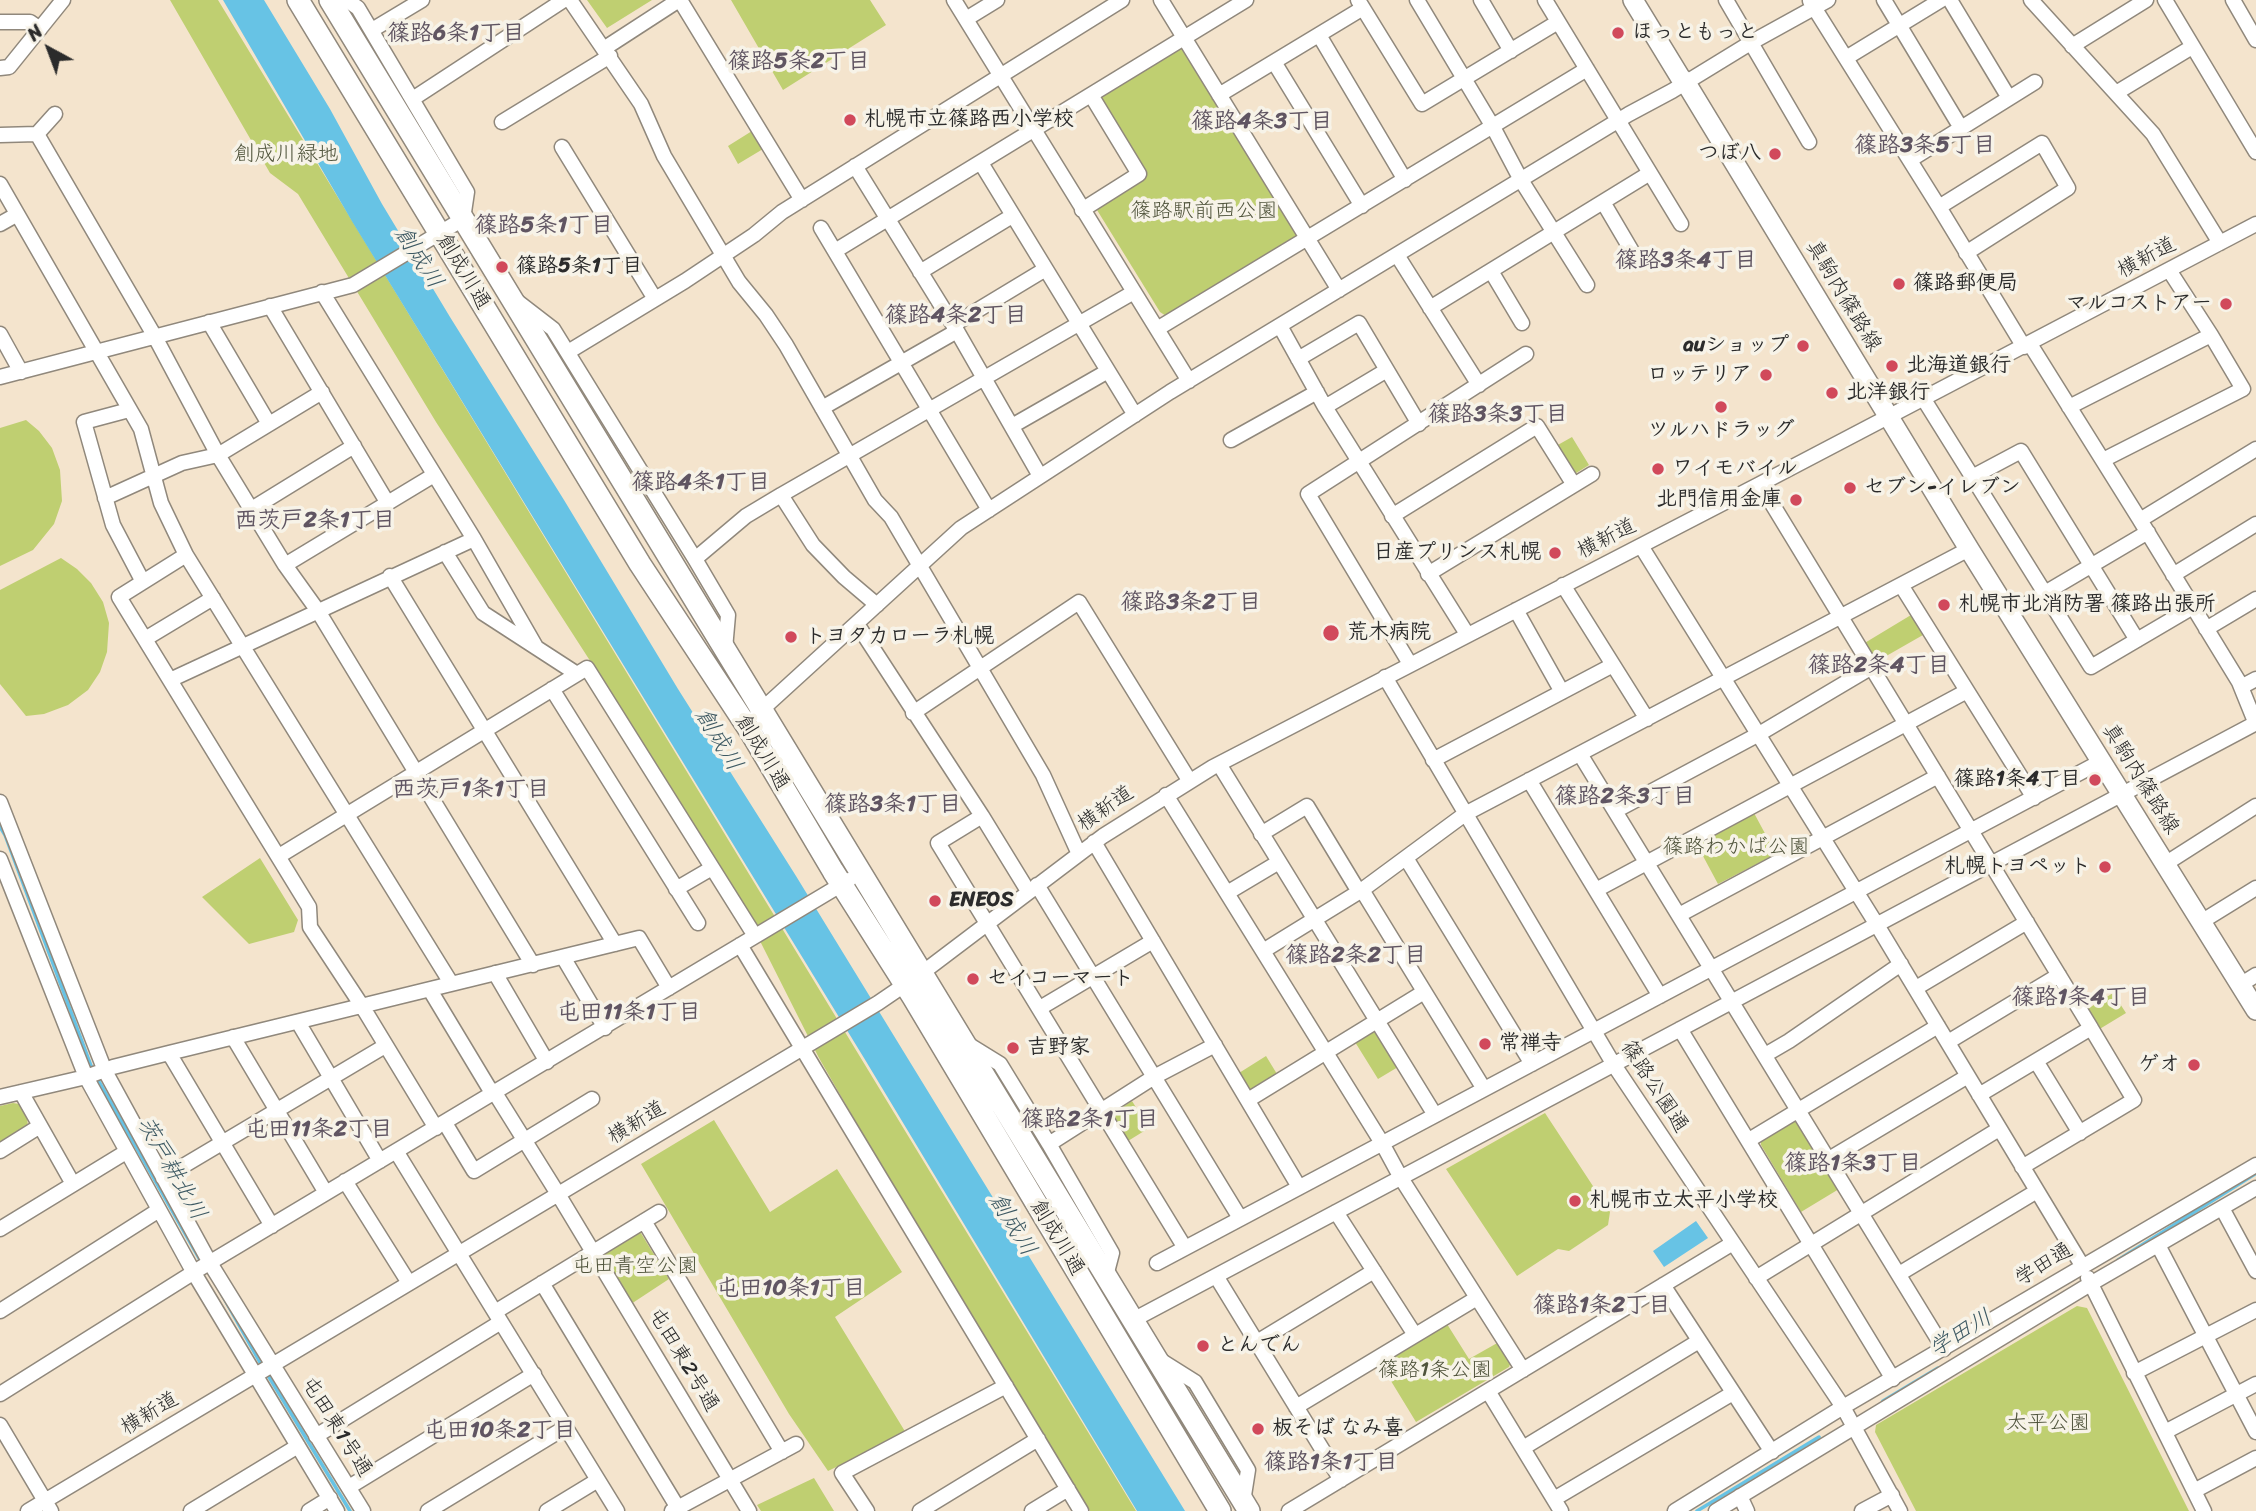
<!DOCTYPE html>
<meta charset="utf-8">
<style>
body{margin:0}
#map{position:relative;width:2256px;height:1511px;overflow:hidden;background:#f4e4cd;font-family:Sriracha,sans-serif}
canvas{display:block}
.north{position:absolute;left:14px;top:14px;width:70px;height:70px;-webkit-text-stroke:5px #f7f3e8;paint-order:stroke;rotate:319deg;font-size:19px;font-weight:700;line-height:28px;text-align:center;color:#2b2b2b}
.north::after{content:'';display:block;margin:auto;width:24px;height:32px;background:#2b2b2b;clip-path:polygon(50% 0,100% 100%,50% 72%,0 100%)}
</style>
<div id="map">
<canvas width="2256" height="1511"></canvas>
<div class="north">N</div>
</div>
<script>
const ctx = document.querySelector('canvas').getContext('2d');
ctx.lineJoin = 'round';
function paint(path, color) {
  ctx.fillStyle = color;
  ctx.fill(path, 'evenodd');
}
function poly(rows) {
  const path = new Path2D();
  for (const r of rows) {
    path.moveTo(r[0], r[1]);
    for (let i = 2; i < r.length; i += 2) path.lineTo(r[i], r[i + 1]);
  }
  return path;
}
function strokePath(path, color, width, dash) {
  ctx.strokeStyle = color;
  ctx.lineWidth = width;
  ctx.lineCap = dash ? 'butt' : 'round';
  ctx.setLineDash(dash || []);
  ctx.stroke(path);
}
function drawText(font, color, halo, rows, align = 'center') {
  ctx.font = font + ' Sriracha,"Klee One",sans-serif';
  ctx.lineWidth = 7;
  ctx.setLineDash([]);
  ctx.textBaseline = 'middle';
  ctx.strokeStyle = halo;
  ctx.fillStyle = color;
  for (const [text, x, y, turn = 0] of rows) {
    ctx.save();
    ctx.translate(x, y);
    ctx.rotate((+turn || 0) * Math.PI / 180);
    ctx.textAlign = isNaN(turn) ? turn : align;
    if (halo) ctx.strokeText(text, 0, 0);
    ctx.fillText(text, 0, 0);
    ctx.restore();
  }
}
const green = poly([
 [170,0,218,0,1136,1511,1090,1511,907,1211,819,1058,760,941,596,670,436,422,298,194,270,173],
 [587,0,652,0,607,28],
 [731,0,870,0,886,25,783,90],
 [1181,46,1185,47,1298,232,1297,237,1166,316,1160,312,1097,210,1106,202,1146,175,1099,101,1100,95],
 [752,131,763,149,738,164,728,146],
 [26,420,39,431,52,448,60,470,62,501,54,524,33,550,0,566,0,428],
 [1572,437,1589,465,1573,475,1556,446],
 [61,558,77,569,91,583,103,602,109,623,107,652,100,672,88,690,68,705,44,714,26,716,0,684,0,590],
 [1911,615,1923,635,1874,663,1863,644],
 [1754,813,1776,854,1718,884,1696,843],
 [260,858,298,920,294,932,249,944,202,897],
 [2113,993,2126,1013,2098,1030,2086,1010],
 [1372,1032,1377,1033,1398,1067,1378,1079,1355,1042],
 [1266,1056,1277,1074,1253,1089,1248,1089,1239,1073],
 [1132,1101,1149,1128,1128,1141,1114,1116,1115,1112],
 [13,1103,19,1104,27,1118,28,1126,0,1144,0,1106],
 [1545,1113,1610,1212,1608,1225,1569,1251,1558,1249,1517,1276,1446,1169],
 [714,1120,770,1212,837,1169,902,1272,835,1317,906,1433,828,1471,789,1414,641,1164],
 [1794,1121,1798,1122,1839,1189,1801,1212,1761,1145,1761,1142],
 [639,1230,669,1279,631,1304,600,1254],
 [2077,1306,2087,1308,2189,1511,1916,1511,1875,1432,1876,1425],
 [1447,1324,1469,1359,1499,1342,1511,1362,1509,1367,1416,1422,1380,1363],
 [814,1478,834,1511,761,1511,757,1505]
]);
const water = poly([
 [223,0,264,0,330,109,382,204,450,317,564,500,678,689,796,876,1185,1511,1137,1511,864,1058,353,223],
 [1696,1221,1708,1238,1664,1267,1653,1251]
]);
const stream = poly([
 [0,827,5,835,93,1071],
 [97,1078,200,1260],
 [2118,1260,2255,1174],
 [221,1293,262,1366],
 [266,1372,350,1511],
 [1883,1401,1938,1368],
 [1697,1511,1819,1437]
]);
const minor = poly([
 [570,0,641,104,664,156,739,282,766,315,786,345,875,500,891,517,1043,775,1079,854],
 [680,0,802,200],
 [954,0,1189,381],
 [1161,0,1339,290],
 [1358,0,1422,104,1558,22],
 [1417,0,1493,127,1521,180,1587,285],
 [1481,0,1511,51],
 [1545,0,1681,224],
 [1726,0,1809,142],
 [1884,0,1961,128],
 [1950,0,2009,98],
 [2031,0,2153,134,2220,243],
 [2165,0,2256,152],
 [2233,0,2256,40],
 [1810,1,1939,207,2024,347],
 [966,19,997,0],
 [0,22,30,22,40,29],
 [372,30,422,0],
 [1319,35,1405,180],
 [2072,46,2146,0],
 [605,48,679,0],
 [1846,58,1941,0],
 [1274,62,1362,206],
 [0,68,9,67,63,0],
 [2116,93,2192,47],
 [1219,95,1363,8],
 [414,98,564,0],
 [502,122,610,56],
 [37,134,55,114],
 [0,135,37,134,154,335,218,455,285,565,318,611,533,965],
 [562,147,655,299],
 [1910,160,2035,82],
 [981,163,1135,415],
 [855,166,957,331,1040,476],
 [0,184,141,429,161,503,186,555],
 [1603,202,1633,253],
 [1939,207,2042,143,2068,188,1966,253],
 [1082,210,1139,174,1091,95],
 [0,224,16,215],
 [821,228,989,510],
 [835,251,1246,0],
 [1397,255,1479,385],
 [2169,270,2211,335],
 [1491,271,1522,323],
 [920,272,1012,216],
 [322,292,474,539,536,647],
 [518,302,553,329,695,559,728,615,725,649],
 [270,306,387,502],
 [1430,308,1650,173],
 [209,322,269,424],
 [953,325,1044,270],
 [1280,326,1325,407,1467,634],
 [1157,329,1587,69],
 [0,334,21,372],
 [2030,344,2140,520],
 [568,352,685,281,754,235,782,212,1122,0],
 [1298,359,1359,323,1419,424],
 [0,377,353,285,463,219,467,192,358,8,347,0],
 [1923,398,2091,667,2193,607],
 [1325,407,1387,370],
 [2069,407,2211,335,2243,389,2103,460],
 [822,408,957,331],
 [129,410,84,422,113,525,143,582],
 [1012,426,1108,371],
 [1231,440,1317,392],
 [2256,449,2140,520,2239,682,2256,724],
 [1974,476,2021,451,2137,640],
 [1760,484,2091,1028,1979,1095],
 [105,498,182,463,218,455,322,392],
 [250,510,354,446],
 [1392,516,1537,426,1574,485],
 [1641,546,1877,925,2083,1267],
 [445,552,483,613,577,674],
 [695,559,746,516,781,495],
 [285,565,434,475],
 [1428,574,1592,474],
 [2173,575,2256,524],
 [390,576,615,944],
 [1563,585,1647,719],
 [1901,585,2034,798],
 [877,605,844,577,813,545,781,495,1134,292],
 [1516,610,1562,692],
 [2011,613,2148,532],
 [857,624,982,816,1028,891],
 [2206,629,2256,599],
 [145,639,213,598],
 [1410,664,1308,494,1526,354],
 [1385,677,1614,1065,1843,1407,1900,1511],
 [170,680,474,539],
 [2241,687,2256,679],
 [552,689,698,923],
 [913,713,1079,602,1189,780],
 [757,714,961,528,1170,392,1629,114,1672,91,1752,42,1828,0],
 [1580,754,1944,1349],
 [1433,760,1613,665],
 [1219,764,1435,1115],
 [1529,780,1660,996],
 [1166,795,1382,1143,1401,1178,1523,1370],
 [0,802,105,1071,210,1263,363,1511],
 [1615,811,1759,734,1872,667],
 [982,816,938,843,1185,1248],
 [1261,834,1307,806,1359,892],
 [1094,842,1299,1187],
 [279,856,587,668,755,936],
 [1406,858,1532,1064],
 [0,859,86,1077,194,1273,337,1511],
 [2165,864,2256,806],
 [1037,885,1240,1218],
 [676,889,712,868],
 [1362,890,1484,1089],
 [1596,890,1967,691],
 [1227,893,1279,862],
 [1679,915,1938,776],
 [2201,922,2256,888],
 [740,945,1081,1511],
 [1263,951,1362,890,1465,814,1969,549],
 [563,957,605,1028],
 [495,973,547,1062],
 [2240,985,2256,975],
 [1916,988,2027,922],
 [430,990,489,1088,495,1093,558,1194,749,1511],
 [1040,1008,1153,941],
 [298,1022,380,1161],
 [1680,1029,1893,1379],
 [233,1037,326,1193],
 [1948,1042,2059,975],
 [966,1043,1000,1064,1049,1144,1112,1253,1106,1276],
 [169,1053,272,1226],
 [1765,1055,1789,1041,1901,964],
 [2036,1061,2080,1133],
 [21,1092,73,1184],
 [0,1097,86,1077,113,1067,169,1053,639,938,669,988],
 [1248,1100,1424,992],
 [445,1123,474,1171,592,1099],
 [436,1128,362,1006,310,927,309,907,119,597,186,555,451,983],
 [1749,1140,1938,1026],
 [1049,1144,1154,1077,1215,1045],
 [0,1151,40,1126],
 [396,1151,617,1511],
 [1829,1159,1968,1076],
 [2022,1167,2134,1100,2091,1028],
 [163,1178,385,1046],
 [345,1181,409,1283],
 [2222,1208,2256,1271],
 [1336,1212,1415,1335],
 [644,1221,782,1452],
 [0,1229,126,1152],
 [2158,1245,2256,1432],
 [1157,1263,2102,761],
 [1899,1274,2037,1191],
 [1216,1276,1341,1480],
 [1756,1278,1999,1129],
 [2088,1278,2204,1511],
 [542,1283,678,1508],
 [1663,1285,1772,1452],
 [0,1311,159,1210],
 [495,1312,659,1212],
 [1133,1320,2256,723],
 [1257,1342,1374,1271],
 [1160,1360,1195,1382,1248,1470,1243,1502],
 [2134,1373,2256,1310],
 [1488,1391,1561,1511],
 [0,1394,199,1269,849,880],
 [1296,1407,1477,1298],
 [0,1425,51,1511],
 [2165,1432,2256,1384],
 [316,1436,501,1322],
 [1523,1448,1699,1341],
 [349,1487,534,1374],
 [2194,1491,2256,1458],
 [1740,1496,1747,1511],
 [1554,1499,1733,1393],
 [28,1511,878,1003,922,973,1103,836,1213,767,1760,484,2256,224],
 [191,1511,298,1446],
 [309,1511,330,1498],
 [428,1511,566,1427],
 [547,1511,598,1480],
 [672,1511,796,1444],
 [867,1511,842,1473,1006,1386],
 [920,1511,1038,1439],
 [1032,1511,1068,1489],
 [1289,1511,1733,1243],
 [1675,1511,1843,1407,2256,1165],
 [1716,1511,2092,1283,2256,1188],
 [1862,1511,1892,1495]
]);
const major = poly([
 [1633,0,1680,77,1686,83,1969,549,2256,1010]
]);
const highway = poly([
 [298,0,640,564,750,731,833,871,913,997,1220,1511],
 [330,0,1249,1511]
]);
const markers = [
 [1618,33,7,"#d1495b"],
 [850,120,7,"#d1495b"],
 [1775,154,7,"#d1495b"],
 [502,267,7,"#d1495b"],
 [1899,284,7,"#d1495b"],
 [2226,304,7,"#d1495b"],
 [1803,346,7,"#d1495b"],
 [1892,366,7,"#d1495b"],
 [1766,375,7,"#d1495b"],
 [1832,393,7,"#d1495b"],
 [1721,407,7,"#d1495b"],
 [1658,469,7,"#d1495b"],
 [1850,488,7,"#d1495b"],
 [1796,500,7,"#d1495b"],
 [1555,553,7,"#d1495b"],
 [1944,605,7,"#d1495b"],
 [1331,633,9,"#d1495b"],
 [791,637,7,"#d1495b"],
 [2095,780,7,"#d1495b"],
 [2105,867,7,"#d1495b"],
 [935,901,7,"#d1495b"],
 [973,979,7,"#d1495b"],
 [1485,1044,7,"#d1495b"],
 [1013,1048,7,"#d1495b"],
 [2194,1065,7,"#d1495b"],
 [1575,1201,7,"#d1495b"],
 [1203,1346,7,"#d1495b"],
 [1258,1429,7,"#d1495b"]
];
const poiNames = [
 ["ほっともっと",1632,33],
 ["札幌市立篠路西小学校",864,120],
 ["つぼ八",1761,154,"right"],
 ["篠路5条1丁目",516,267],
 ["篠路郵便局",1913,284],
 ["マルコストアー",2212,304,"right"],
 ["auショップ",1789,346,"right"],
 ["北海道銀行",1906,366],
 ["ロッテリア",1752,375,"right"],
 ["北洋銀行",1846,393],
 ["ツルハドラッグ",1721,431,"center"],
 ["ワイモバイル",1672,469],
 ["セブン-イレブン",1864,488],
 ["北門信用金庫",1782,500,"right"],
 ["日産プリンス札幌",1541,553,"right"],
 ["札幌市北消防署 篠路出張所",1958,605],
 ["荒木病院",1347,633],
 ["トヨタカローラ札幌",805,637],
 ["篠路1条4丁目",2081,780,"right"],
 ["札幌トヨペット",2091,867,"right"],
 ["ENEOS",949,901],
 ["セイコーマート",987,979],
 ["常禅寺",1499,1044],
 ["吉野家",1027,1048],
 ["ゲオ",2180,1065,"right"],
 ["札幌市立太平小学校",1589,1201],
 ["とんでん",1217,1346],
 ["板そば なみ喜",1272,1429]
];
const parkNames = [
 ["創成川緑地",286,155],
 ["篠路駅前西公園",1204,212],
 ["篠路わかば公園",1736,848],
 ["屯田青空公園",635,1267],
 ["篠路1条公園",1435,1371],
 ["太平公園",2048,1424]
];
const streetNames = [
 ["横新道",2147,258,-28],
 ["創成川通",463,272,59],
 ["真駒内篠路線",1843,296,59],
 ["横新道",1607,539,-27],
 ["創成川通",762,753,59],
 ["真駒内篠路線",2140,779,58],
 ["横新道",1106,809,-35],
 ["篠路公園通",1654,1087,57],
 ["横新道",637,1123,-31],
 ["創成川通",1057,1238,59],
 ["学田通",2044,1265,-31],
 ["屯田東2号通",683,1360,59],
 ["横新道",150,1414,-31],
 ["屯田東1号通",336,1427,58]
];
const neighbourhoodNames = [
 ["篠路6条1丁目",456,34],
 ["篠路5条2丁目",799,62],
 ["篠路4条3丁目",1262,122],
 ["篠路3条5丁目",1925,146],
 ["篠路5条1丁目",544,226],
 ["篠路3条4丁目",1686,261],
 ["篠路4条2丁目",956,316],
 ["篠路3条3丁目",1498,415],
 ["篠路4条1丁目",701,483],
 ["西茨戸2条1丁目",315,521],
 ["篠路3条2丁目",1191,603],
 ["篠路2条4丁目",1879,666],
 ["西茨戸1条1丁目",471,790],
 ["篠路2条3丁目",1625,797],
 ["篠路3条1丁目",893,805],
 ["篠路2条2丁目",1356,956],
 ["篠路1条4丁目",2081,998],
 ["屯田11条1丁目",629,1013],
 ["篠路2条1丁目",1090,1120],
 ["屯田11条2丁目",319,1130],
 ["篠路1条3丁目",1853,1164],
 ["屯田10条1丁目",791,1289],
 ["篠路1条2丁目",1602,1306],
 ["屯田10条2丁目",500,1431],
 ["篠路1条1丁目",1331,1463]
];
const waterNames = [
 ["創成川",418,258,57],
 ["創成川",718,740,59],
 ["茨戸耕北川",171,1169,60],
 ["創成川",1012,1225,59],
 ["学田川",1961,1334,-31]
];
paint(green, '#bfcf71');
paint(water, '#67c3e5');
strokePath(stream, '#67c3e5', 3.5);
strokePath(minor, '#90887c', 17);
strokePath(major, '#90887c', 22);
strokePath(highway, '#90887c', 24);
strokePath(minor, '#fff', 14);
strokePath(major, '#fff', 19);
strokePath(highway, '#fff', 21);
for (const [x, y, r, color] of markers) {
  const dot = new Path2D();
  dot.arc(x, y, r, 0, 2 * Math.PI);
  ctx.fillStyle = color;
  ctx.fill(dot);
  strokePath(dot, '#f7f3e8', 2.5);
}
drawText('bold 21px', '#2b2b2b', '#f7f3e8', poiNames, 'left');
drawText('21px', '#50543c', '#f7f3e8', parkNames);
drawText('21px', '#2b2b2b', '#f7f3e8', streetNames);
drawText('bold 23px', '#605562', '#f7f3e8', neighbourhoodNames);
drawText('italic 23px', '#3d5963', '#f7f3e8', waterNames);
</script>
